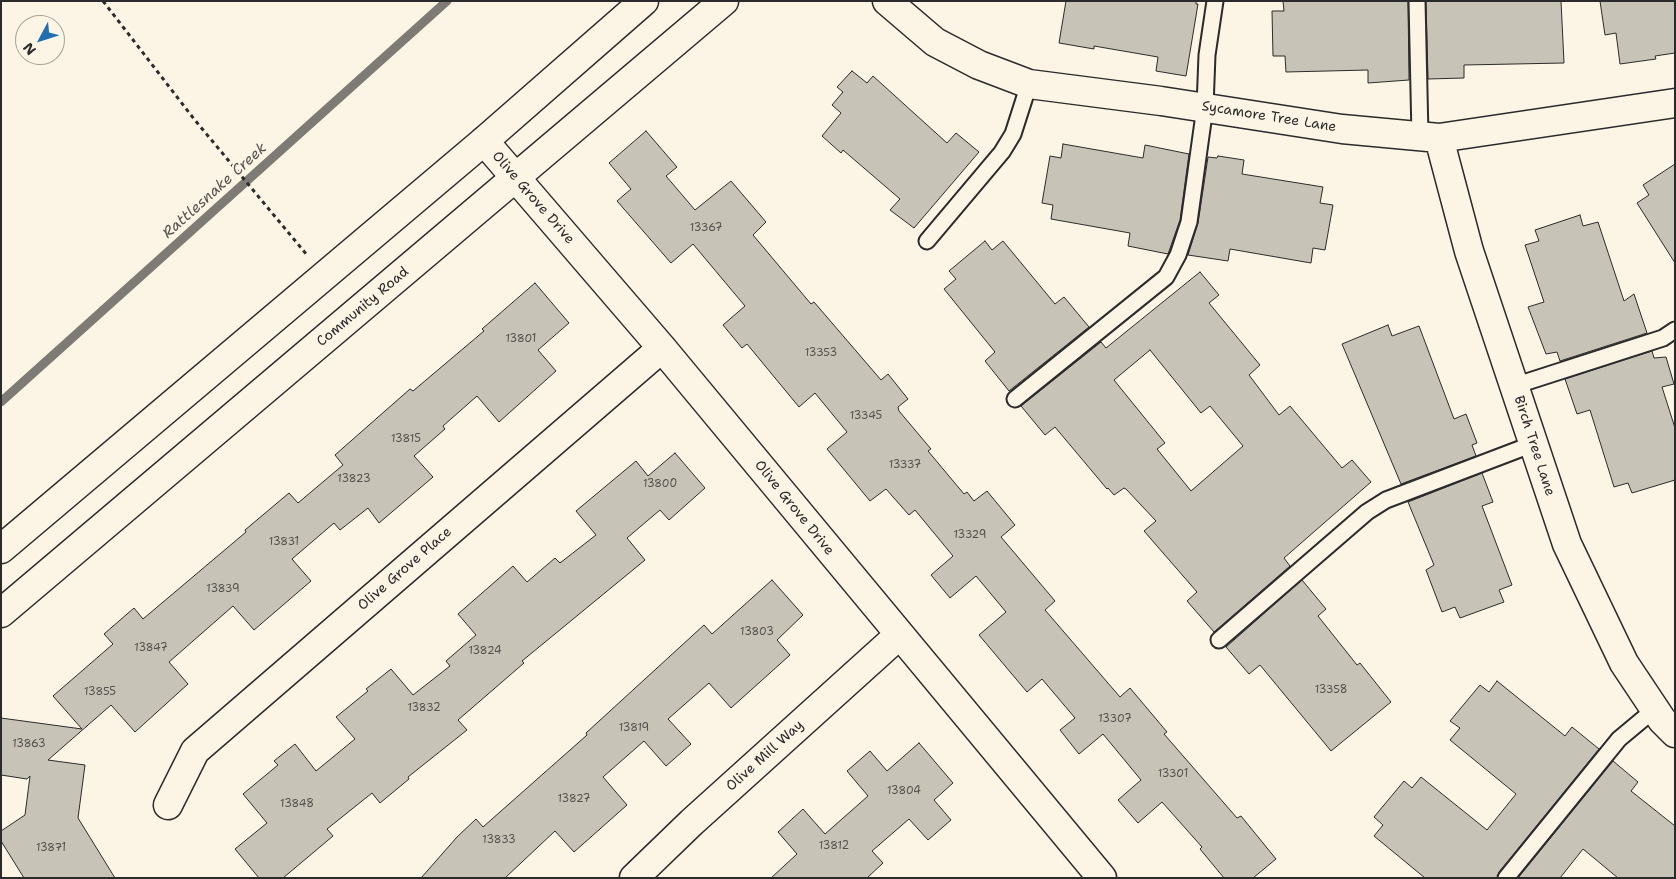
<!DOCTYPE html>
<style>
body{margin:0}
#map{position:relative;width:1676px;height:879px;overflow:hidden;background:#fcf5e5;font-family:"Shantell Sans",sans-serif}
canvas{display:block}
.frame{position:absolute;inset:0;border:2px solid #2b2b2b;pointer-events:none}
.north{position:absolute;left:15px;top:15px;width:50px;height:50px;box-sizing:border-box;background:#fcf5e5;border:1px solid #a8a49b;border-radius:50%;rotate:230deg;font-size:14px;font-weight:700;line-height:20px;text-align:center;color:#2b2b2b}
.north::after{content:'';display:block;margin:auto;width:18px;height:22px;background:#1f6fb2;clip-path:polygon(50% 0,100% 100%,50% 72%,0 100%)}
</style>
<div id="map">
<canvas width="1676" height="879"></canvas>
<div class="frame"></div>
<div class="north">N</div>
</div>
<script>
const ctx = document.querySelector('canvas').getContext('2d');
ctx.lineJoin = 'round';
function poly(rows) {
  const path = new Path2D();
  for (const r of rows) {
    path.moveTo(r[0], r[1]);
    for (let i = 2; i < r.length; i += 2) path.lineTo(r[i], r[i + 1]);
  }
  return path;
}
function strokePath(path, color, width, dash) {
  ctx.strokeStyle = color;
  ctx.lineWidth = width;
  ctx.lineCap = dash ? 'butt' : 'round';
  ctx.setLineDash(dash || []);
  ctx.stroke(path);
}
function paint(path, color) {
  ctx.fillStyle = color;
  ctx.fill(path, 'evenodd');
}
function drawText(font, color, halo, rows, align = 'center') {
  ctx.font = font + ' "Shantell Sans",sans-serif';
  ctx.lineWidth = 4;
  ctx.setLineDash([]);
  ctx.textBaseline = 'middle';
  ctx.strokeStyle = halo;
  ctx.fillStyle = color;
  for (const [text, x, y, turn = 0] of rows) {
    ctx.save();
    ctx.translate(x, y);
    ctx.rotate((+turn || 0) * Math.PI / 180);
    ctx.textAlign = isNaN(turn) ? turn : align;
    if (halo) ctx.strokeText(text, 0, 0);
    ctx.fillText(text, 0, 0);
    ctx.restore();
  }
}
const stream = poly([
 [1,402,447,1]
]);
const building = poly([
 [1066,1,1196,1,1196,4,1198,4,1186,76,1156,71,1158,57,1094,46,1094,49,1059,43,1066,1],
 [1283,1,1408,1,1409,80,1368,83,1368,70,1286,72,1285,56,1273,56,1272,11,1284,11,1283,1],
 [1426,1,1561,1,1564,63,1464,65,1464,78,1428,79,1426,1],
 [1600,1,1675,1,1675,53,1655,56,1656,59,1620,64,1616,33,1605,35,1600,1],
 [852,71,867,83,873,76,947,143,956,133,979,152,914,228,890,210,900,199,843,150,841,153,822,136,841,113,832,105,843,92,837,87,852,71],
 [646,131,677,167,666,176,695,210,731,181,766,222,753,235,811,304,814,302,881,380,888,374,908,399,898,407,899,411,931,449,928,451,964,494,967,492,974,501,987,491,1015,525,1001,537,1055,601,1045,610,1120,697,1130,688,1167,732,1164,734,1237,818,1241,816,1276,859,1253,878,1224,878,1200,849,1202,847,1162,802,1138,823,1118,800,1141,780,1103,734,1079,754,1060,730,1075,718,1042,679,1027,692,979,635,1006,612,976,576,950,598,931,575,953,556,915,510,909,515,886,489,870,501,827,449,847,432,815,393,799,407,747,344,742,348,723,325,745,306,693,244,671,263,617,201,631,189,609,163,646,131],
 [1063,144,1143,158,1145,145,1189,154,1180,220,1168,254,1128,246,1130,233,1051,219,1053,205,1042,203,1050,156,1061,158,1063,144],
 [1218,156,1244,160,1242,174,1323,187,1320,203,1333,205,1325,250,1313,248,1311,263,1230,249,1228,261,1188,255,1198,223,1208,157,1217,158,1218,156],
 [1675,164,1675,263,1637,203,1649,195,1643,185,1675,164],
 [1580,215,1583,226,1598,222,1624,301,1634,294,1647,333,1560,361,1557,352,1546,354,1528,307,1544,302,1525,245,1539,241,1535,230,1580,215],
 [985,241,992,250,1003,241,1055,304,1064,297,1089,327,1009,391,985,361,995,352,944,289,956,279,949,271,985,241],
 [1200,272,1219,295,1209,303,1260,365,1249,375,1279,415,1290,406,1342,468,1352,460,1371,482,1284,558,1290,566,1214,632,1187,601,1197,592,1144,531,1156,521,1126,489,1124,488,1114,495,1108,488,1107,489,1055,427,1045,435,1021,406,1101,342,1106,348,1200,272],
 [1150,350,1201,413,1210,406,1243,446,1191,491,1157,449,1165,443,1114,380,1150,350],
 [535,283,569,323,538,350,556,371,499,422,477,396,443,426,445,429,414,456,433,477,379,523,368,508,340,530,334,523,292,559,311,581,254,630,233,606,169,662,188,684,135,732,111,705,48,760,85,765,78,818,115,878,24,878,1,841,1,831,25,815,30,776,27,779,1,775,1,718,82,729,53,696,113,644,104,634,134,608,143,619,246,532,245,530,289,493,298,503,343,465,335,455,410,389,413,391,484,331,482,329,535,283],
 [1388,325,1392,336,1419,326,1454,419,1466,414,1477,443,1472,445,1476,456,1401,484,1342,344,1388,325],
 [1652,351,1654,358,1666,357,1674,384,1662,387,1675,428,1675,480,1632,493,1628,483,1614,487,1590,410,1577,414,1565,379,1652,351],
 [675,453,705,488,669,520,660,510,627,538,645,560,522,661,524,663,458,720,467,730,408,777,409,779,380,803,372,793,327,829,333,836,283,878,259,878,235,849,267,823,243,794,278,765,274,761,295,744,316,771,355,739,336,717,368,691,366,689,391,669,413,695,450,666,446,661,476,635,458,614,513,566,527,582,555,558,560,563,596,535,576,511,636,461,648,476,675,453],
 [1482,473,1493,502,1482,506,1512,585,1499,590,1504,602,1460,618,1455,607,1442,612,1426,570,1434,565,1408,502,1482,473],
 [772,580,803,615,777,640,790,655,731,708,709,683,668,719,691,744,666,766,644,741,603,777,627,805,574,852,555,831,505,878,421,878,457,837,476,819,483,827,587,735,586,733,704,625,712,634,772,580],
 [1302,580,1326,609,1318,616,1357,665,1360,663,1391,702,1331,751,1260,665,1249,674,1226,647,1302,580],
 [1497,681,1565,736,1572,727,1599,749,1499,872,1497,878,1425,878,1374,836,1383,825,1374,817,1404,781,1412,788,1421,777,1487,830,1516,794,1450,740,1460,728,1450,721,1480,685,1489,692,1497,681],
 [919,743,953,783,934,800,951,820,928,840,909,819,872,851,883,863,867,878,771,878,797,854,778,832,803,809,825,834,868,796,847,771,870,751,887,771,919,743],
 [1613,761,1638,782,1631,791,1675,826,1675,878,1618,878,1583,849,1560,878,1518,878,1613,761]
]);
const path = poly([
 [103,1,194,119,307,255]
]);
const service = poly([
 [1417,1,1420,136],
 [927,241,1002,152,1013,134,1029,84],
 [1514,386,1663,338,1675,330],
 [1015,399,1166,277,1178,255,1189,222,1205,107,1207,55,1215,1],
 [1219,640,1367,512,1386,500,1533,444],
 [1506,878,1619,739,1655,709]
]);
const minor = poly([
 [887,1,935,42,979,65,1029,84,1161,101,1342,129,1439,138,1675,103],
 [1439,138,1469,251,1567,544,1624,663,1662,720,1675,733],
 [484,141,662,348,1102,878],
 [168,805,195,751,662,348],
 [634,878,692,822,898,636]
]);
const primary = poly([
 [1,549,484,141,644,1],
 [1,613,724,1]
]);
const numberNames = [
 ["13367",706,228],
 ["13801",521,339],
 ["13353",821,353],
 ["13345",866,416],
 ["13815",406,439],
 ["13337",905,465],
 ["13823",354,479],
 ["13800",660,484],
 ["13329",970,535],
 ["13831",284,542],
 ["13839",223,589],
 ["13803",757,632],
 ["13847",151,648],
 ["13824",485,651],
 ["13358",1331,690],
 ["13855",100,692],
 ["13832",424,708],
 ["13307",1115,719],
 ["13819",634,728],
 ["13863",29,744],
 ["13301",1173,774],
 ["13804",904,791],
 ["13827",574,799],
 ["13848",297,804],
 ["13833",499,840],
 ["13812",834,846],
 ["13871",51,848]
];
const streetNames = [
 ["Sycamore Tree Lane",1269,117,9],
 ["Olive Grove Drive",533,198,49],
 ["Community Road",363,307,-40],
 ["Birch Tree Lane",1534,446,72],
 ["Olive Grove Drive",794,508,51],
 ["Olive Grove Place",405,569,-41],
 ["Olive Mill Way",765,756,-42]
];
const waterNames = [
 ["Rattlesnake Creek",215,191,-42]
];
strokePath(stream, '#7d7b74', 9);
paint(building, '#c8c3b7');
strokePath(building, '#2b2b2b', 1);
strokePath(service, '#2b2b2b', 19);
strokePath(minor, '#2b2b2b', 31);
strokePath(primary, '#2b2b2b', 31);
strokePath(path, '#2b2b2b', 3, [4, 4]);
strokePath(service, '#fcf5e5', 15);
strokePath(minor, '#fcf5e5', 28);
strokePath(primary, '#fcf5e5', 28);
drawText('11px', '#52514e', null, numberNames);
drawText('14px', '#2b2b2b', '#fcf5e5', streetNames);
drawText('italic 15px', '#545350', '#fcf5e5', waterNames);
</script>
